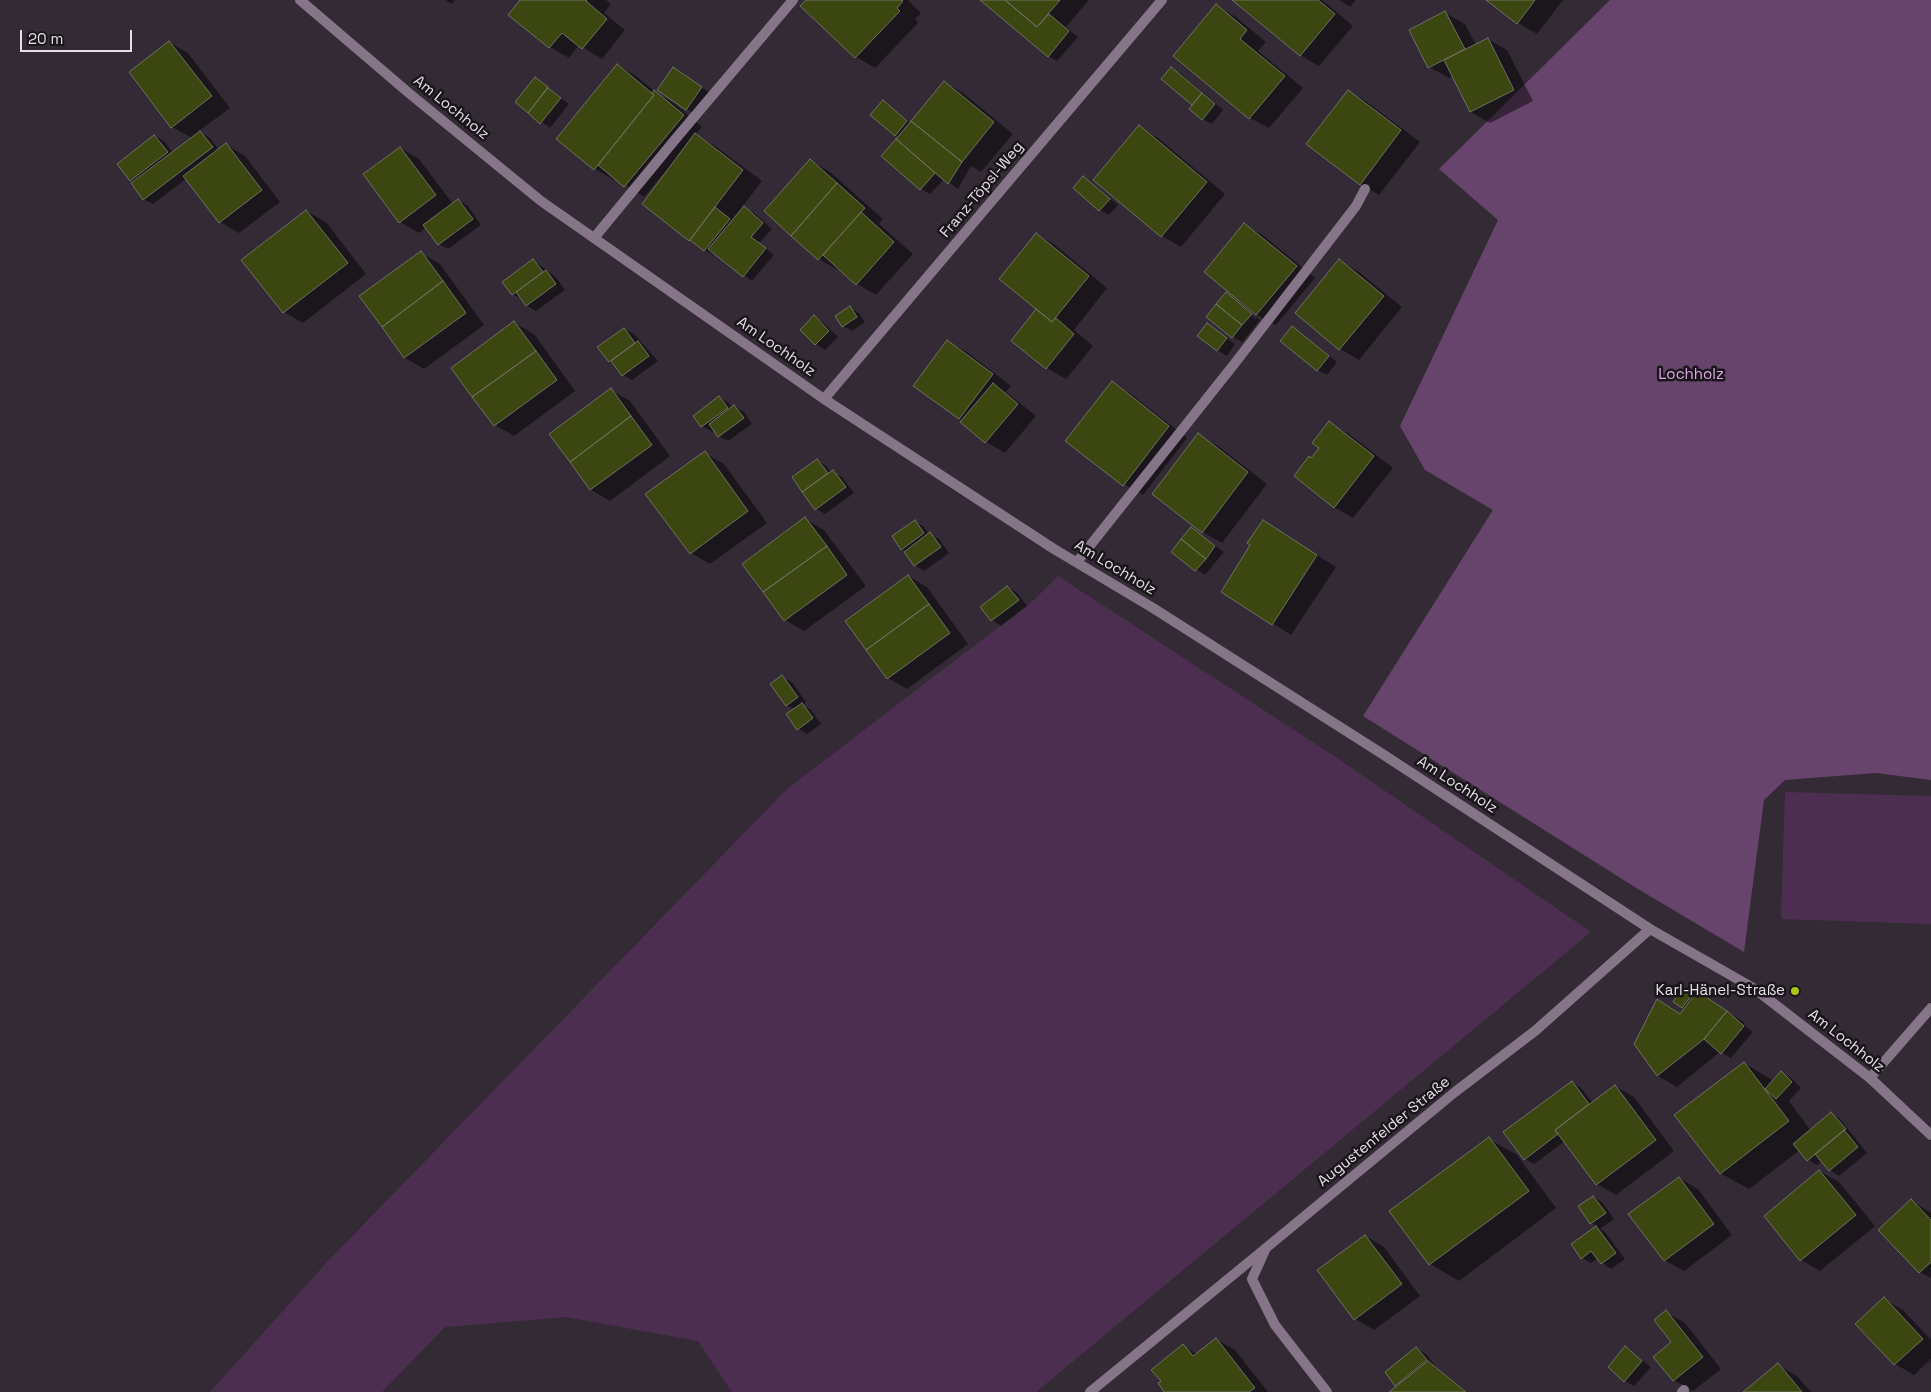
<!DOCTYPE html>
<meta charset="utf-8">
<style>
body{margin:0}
#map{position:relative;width:1931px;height:1392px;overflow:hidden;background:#342a36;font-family:"Space Grotesk",sans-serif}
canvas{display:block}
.scale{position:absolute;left:20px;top:30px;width:112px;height:22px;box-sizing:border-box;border:2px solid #e5dfe6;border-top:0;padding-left:6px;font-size:15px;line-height:18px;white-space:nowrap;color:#e5dfe6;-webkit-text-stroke:4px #19151a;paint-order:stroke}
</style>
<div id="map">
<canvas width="1931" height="1392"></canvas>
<div class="scale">20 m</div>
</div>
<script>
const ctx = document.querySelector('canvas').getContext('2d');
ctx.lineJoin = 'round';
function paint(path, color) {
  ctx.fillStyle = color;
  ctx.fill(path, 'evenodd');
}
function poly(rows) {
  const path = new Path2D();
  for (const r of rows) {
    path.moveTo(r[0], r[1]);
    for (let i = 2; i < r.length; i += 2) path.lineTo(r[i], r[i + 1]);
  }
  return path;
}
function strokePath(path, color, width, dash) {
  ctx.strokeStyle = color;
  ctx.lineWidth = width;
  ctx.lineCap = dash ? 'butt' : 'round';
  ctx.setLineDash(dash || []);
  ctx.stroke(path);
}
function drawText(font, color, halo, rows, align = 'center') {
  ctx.font = font + ' "Space Grotesk",sans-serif';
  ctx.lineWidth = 5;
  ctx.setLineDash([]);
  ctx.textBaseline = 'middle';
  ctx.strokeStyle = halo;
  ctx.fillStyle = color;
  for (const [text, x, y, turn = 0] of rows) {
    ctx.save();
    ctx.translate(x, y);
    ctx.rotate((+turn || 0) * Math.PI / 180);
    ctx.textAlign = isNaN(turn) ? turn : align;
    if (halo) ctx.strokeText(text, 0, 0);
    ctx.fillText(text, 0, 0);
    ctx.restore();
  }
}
const green = poly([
 [1058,576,1337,758,1591,932,1036,1392,732,1392,698,1341,566,1317,445,1327,382,1392,210,1392,328,1261,787,789,1034,600],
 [1785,792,1931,796,1931,924,1781,919]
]);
const forest = poly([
 [1610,0,1931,0,1931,780,1876,773,1785,780,1764,800,1744,952,1638,889,1363,716,1493,510,1425,470,1400,426,1498,220,1439,169]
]);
const shadow = poly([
 [445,0,455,0,452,4],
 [522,0,606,0,611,4,604,13,625,30,602,59,579,45,569,58,550,47,510,14],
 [808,0,908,0,921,13,915,19,918,23,875,68,856,57,802,6],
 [982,0,1089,0,1066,27,1078,37,1057,61,1048,56],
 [1235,0,1322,0,1353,26,1319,66,1300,55],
 [1339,0,1356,0,1350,7],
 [1488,0,1563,0,1537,34,1518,23],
 [1217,6,1236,17,1266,42,1258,51,1303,88,1269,128,1250,118],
 [1445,13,1465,24,1476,45,1488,39,1507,50,1533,101,1490,123,1471,112,1453,76,1449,78,1429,67],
 [169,42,188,53,230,108,199,131,210,138,219,150,226,145,245,156,280,202,239,233,220,222,186,179,153,204,143,199,134,182,131,180,155,136,164,141,173,153,192,138,172,127],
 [617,65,636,76,657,93,674,103,702,127,695,135,715,146,762,181,742,207,754,213,772,229,759,243,774,255,752,281,715,254,714,255,705,250,644,204,671,167,670,166,644,197,615,178,614,180,595,169],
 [1172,69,1181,74,1223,110,1212,124,1202,119,1194,105,1163,79],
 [682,74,710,93,696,115,659,90],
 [536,79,569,104,550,128,516,102],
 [944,82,963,93,1013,134,981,172,971,166,958,189,944,179,930,194,921,189,883,156,899,137,896,135,883,102,911,123],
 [1348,91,1367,102,1420,142,1379,195,1360,184],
 [1139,127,1158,138,1225,194,1181,247,1162,236,1095,180],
 [400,148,419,159,453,204,458,200,468,206,481,225,448,249,439,244,426,227,419,233,400,222],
 [811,161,830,172,883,219,879,224,913,254,876,295,857,284,840,268,838,270,819,259],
 [1083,178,1092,183,1118,205,1109,215,1100,210,1074,188],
 [306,211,326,222,366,274,303,323,284,312],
 [1245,225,1264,236,1315,278,1276,325,1251,312,1238,301,1241,300],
 [1036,234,1055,245,1107,288,1074,330,1093,346,1066,379,1047,368,1013,341,1038,309],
 [421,253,440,264,484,325,424,369,405,358,361,297],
 [533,260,556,277,565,290,536,311,527,306,522,299,512,294],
 [1340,261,1359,272,1402,307,1359,360,1340,349,1297,313],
 [1226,294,1234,298,1234,300,1256,319,1257,317,1260,320,1242,342,1232,337],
 [850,308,859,313,865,322,852,331,843,326],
 [814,317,823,322,838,337,825,350,816,344,801,330],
 [515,323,534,334,575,391,514,436,495,425],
 [1292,328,1301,333,1337,362,1327,375,1318,370],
 [624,329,634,334,658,361,632,380,623,375,616,365,609,362],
 [1216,330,1235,344,1227,356,1217,350],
 [948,342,967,352,1011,386,1006,392,1036,416,1005,453,986,442,959,418],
 [1112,383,1131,394,1187,438,1143,495,1124,484],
 [611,390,630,401,670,456,610,501,591,490,550,434],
 [720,398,729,403,732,408,734,406,744,412,752,424,728,441,719,436,715,430,712,432,702,426,694,416],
 [1330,423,1349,434,1393,468,1353,518,1334,507,1312,459,1321,448],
 [1198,435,1218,446,1267,484,1222,543,1203,532],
 [705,453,724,464,767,523,710,564,691,553],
 [817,460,826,466,831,472,842,477,854,493,825,514,816,509,794,478],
 [805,519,824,530,866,586,804,631,785,620,744,564],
 [915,521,924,527,929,534,939,539,949,553,924,571,915,565,906,552,902,549],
 [1191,528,1224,552,1205,575,1173,552],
 [1282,533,1336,567,1291,635,1222,591,1252,545],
 [908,576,927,587,968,644,907,689,888,678],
 [1008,587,1017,593,1027,606,1001,626,992,620,982,607],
 [782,677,792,682,806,702,803,705,811,710,821,724,807,734,798,729,795,709,786,705],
 [1686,993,1695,998,1716,1004,1745,1023,1744,1025,1753,1032,1731,1058,1720,1052,1677,1087,1658,1076,1636,1044,1658,1001,1682,1015,1686,1009,1675,1001],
 [1744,1063,1774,1081,1782,1073,1791,1078,1801,1088,1789,1101,1811,1131,1831,1113,1840,1119,1867,1153,1839,1176,1830,1170,1822,1161,1817,1165,1808,1160,1800,1150,1749,1189,1720,1173],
 [1572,1082,1581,1088,1593,1103,1615,1086,1634,1097,1674,1151,1616,1195,1597,1184,1565,1141,1534,1164,1525,1159],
 [1489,1139,1517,1155,1556,1208,1459,1281,1430,1264,1391,1211],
 [1819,1171,1839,1182,1875,1226,1820,1271,1801,1260],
 [1679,1178,1698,1189,1732,1235,1684,1271,1664,1260],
 [1593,1197,1602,1202,1614,1219,1600,1229,1605,1232,1625,1259,1611,1269,1602,1263,1598,1258,1591,1263,1582,1258,1572,1244,1597,1226,1591,1223,1580,1207],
 [1911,1200,1931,1213,1931,1278,1920,1272,1880,1230],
 [1365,1236,1384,1247,1420,1296,1374,1330,1355,1319],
 [1884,1299,1903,1310,1931,1340,1931,1359,1914,1375,1895,1364,1857,1324],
 [1666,1312,1685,1323,1721,1369,1693,1391,1674,1380,1655,1357,1673,1342],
 [1216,1339,1235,1350,1268,1392,1166,1392,1183,1346,1197,1354],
 [1626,1348,1651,1367,1634,1386,1625,1381,1609,1367],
 [1416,1349,1426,1354,1436,1367,1467,1392,1391,1392,1398,1386,1396,1385],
 [1778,1365,1797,1376,1811,1392,1745,1392]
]);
const building = poly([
 [520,0,587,0,586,1,607,19,582,49,562,33,549,48,508,15,520,0],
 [806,0,902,0,903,1,897,8,900,11,855,58,800,6,806,0],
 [980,0,1005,0,1037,27,1049,14,1069,31,1048,57,980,0],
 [1005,0,1060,0,1037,27,1005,0],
 [1232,0,1318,0,1335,14,1300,56,1232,0],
 [1486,0,1535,0,1517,24,1486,0],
 [1216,4,1247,30,1240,39,1285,76,1249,119,1173,56,1216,4],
 [1445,11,1465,49,1428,68,1409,30,1445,11],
 [1488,38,1514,90,1470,112,1444,60,1488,38],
 [169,41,212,96,171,128,129,72,169,41],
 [617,64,654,95,594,170,556,139,617,64],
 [673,67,702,87,686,110,657,90,673,67],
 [1171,67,1202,93,1192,105,1161,79,1171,67],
 [535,77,548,87,528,113,515,102,535,77],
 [944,81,994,122,962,162,911,121,944,81],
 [548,88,561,98,540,124,528,113,548,88],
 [654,90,684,115,624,187,598,165,654,95,652,93,654,90],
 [1348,90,1401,130,1360,185,1306,144,1348,90],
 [1202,93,1215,104,1202,120,1189,109,1202,93],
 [883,100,907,121,895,136,870,115,883,100],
 [911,121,962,162,948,184,896,139,911,121],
 [1139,125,1207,182,1161,237,1093,180,1139,125],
 [200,131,213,147,143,200,131,183,200,131],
 [695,133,743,170,689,241,642,204,695,133],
 [154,135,168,152,130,181,117,164,154,135],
 [896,139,935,173,920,190,881,156,896,139],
 [226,143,262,190,219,223,183,176,226,143],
 [400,147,436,195,399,223,363,174,400,147],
 [810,159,837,183,791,236,764,211,810,159],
 [1083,176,1110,199,1099,211,1073,188,1083,176],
 [837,183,865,208,818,260,791,236,837,183],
 [458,199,473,219,438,245,423,225,458,199],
 [744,206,763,223,751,237,766,248,743,277,708,249,744,206],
 [715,207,730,219,704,251,690,240,715,207],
 [306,210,348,263,283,313,241,260,306,210],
 [861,212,894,242,856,285,823,255,861,212],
 [1244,223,1297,266,1256,315,1204,272,1244,223],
 [1036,233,1089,276,1052,322,999,279,1036,233],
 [421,251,443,281,382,327,359,296,421,251],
 [533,259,543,272,512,295,502,282,533,259],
 [1339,259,1384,296,1339,350,1295,313,1339,259],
 [546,270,556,284,526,306,516,292,546,270],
 [443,281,466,313,404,358,382,327,443,281],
 [1226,292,1252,314,1242,325,1216,304,1226,292],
 [1216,304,1242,325,1232,338,1206,317,1216,304],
 [850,306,857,317,842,327,835,316,850,306],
 [1036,309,1052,322,1056,318,1074,334,1046,369,1011,341,1036,309],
 [814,315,829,331,815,345,800,330,814,315],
 [514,321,536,351,472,397,451,368,514,321],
 [1207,323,1227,338,1217,351,1197,336,1207,323],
 [1292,326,1329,356,1317,371,1280,341,1292,326],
 [624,328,635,343,609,362,597,347,624,328],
 [947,340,993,374,959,419,913,386,947,340],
 [638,341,649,356,622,376,611,361,638,341],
 [536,351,557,380,494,426,472,397,536,351],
 [1112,381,1169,426,1123,486,1065,441,1112,381],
 [993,383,1018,404,985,443,960,422,993,383],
 [611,388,631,416,570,462,549,434,611,388],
 [719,396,728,408,701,427,693,416,719,396],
 [734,405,744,418,718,437,709,424,734,405],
 [631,416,652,445,590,490,570,462,631,416],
 [1329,421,1374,456,1334,508,1294,476,1309,456,1311,458,1319,448,1312,443,1329,421],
 [1198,433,1248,472,1202,533,1152,494,1198,433],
 [705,451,748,511,690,554,645,494,705,451],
 [817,459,828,473,802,492,792,477,817,459],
 [833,470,846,487,815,510,802,492,833,470],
 [805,517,827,546,763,592,742,564,805,517],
 [915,520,924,533,901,550,892,536,915,520],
 [1263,520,1317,555,1272,625,1221,592,1250,545,1247,543,1263,520],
 [1191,527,1215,546,1206,559,1181,539,1191,527],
 [930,532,941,547,914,566,904,552,930,532],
 [1181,539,1206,559,1195,571,1171,552,1181,539],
 [827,546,847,575,784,621,763,592,827,546],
 [908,575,929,604,866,650,845,621,908,575],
 [1007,586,1019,600,991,621,980,607,1007,586],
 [929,604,950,633,887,679,866,650,929,604],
 [782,675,798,697,786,706,770,684,782,675],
 [802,703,813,718,797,730,786,714,802,703],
 [1682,988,1692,995,1682,1008,1673,1002,1682,988],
 [1697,991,1727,1011,1704,1039,1657,1076,1634,1044,1657,999,1680,1014,1697,991],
 [1727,1011,1744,1026,1721,1054,1704,1039,1727,1011],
 [1744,1062,1789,1121,1720,1174,1674,1115,1744,1062],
 [1781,1071,1792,1082,1776,1099,1765,1089,1781,1071],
 [1572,1081,1589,1104,1555,1130,1558,1134,1524,1160,1503,1132,1572,1081],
 [1615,1085,1656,1140,1596,1185,1555,1130,1615,1085],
 [1831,1112,1846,1129,1807,1161,1793,1144,1831,1112],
 [1844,1130,1858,1147,1829,1171,1815,1154,1844,1130],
 [1489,1137,1529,1191,1429,1265,1389,1211,1489,1137],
 [1819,1170,1856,1215,1800,1261,1764,1216,1819,1170],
 [1679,1177,1714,1224,1664,1261,1628,1214,1679,1177],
 [1593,1196,1606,1213,1590,1224,1578,1206,1593,1196],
 [1911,1199,1931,1220,1931,1262,1919,1273,1878,1230,1911,1199],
 [1596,1226,1616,1253,1601,1264,1591,1251,1581,1259,1571,1244,1596,1226],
 [1365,1235,1402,1284,1354,1320,1317,1270,1365,1235],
 [1884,1297,1923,1339,1894,1365,1855,1324,1884,1297],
 [1666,1310,1703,1357,1673,1381,1653,1357,1671,1342,1654,1320,1666,1310],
 [1216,1338,1255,1388,1249,1392,1164,1392,1158,1383,1161,1381,1151,1370,1183,1344,1193,1356,1216,1338],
 [1625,1346,1642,1361,1624,1382,1608,1367,1625,1346],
 [1416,1347,1427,1360,1395,1386,1385,1372,1416,1347],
 [1428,1361,1466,1392,1389,1392,1428,1361],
 [1778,1363,1802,1392,1743,1392,1778,1363]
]);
const lane = poly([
 [594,238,678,136,793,0],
 [1077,562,1235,363,1356,206,1365,189],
 [1090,1392,1266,1248],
 [1682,1392,1684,1390]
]);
const street = poly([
 [300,0,410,94,541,201,824,399,1054,549,1153,608,1384,755,1650,929,1755,989,1870,1078,1931,1135],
 [824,399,1162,0],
 [1870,1078,1931,1008],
 [1327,1392,1275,1325,1252,1279,1266,1248,1455,1092,1535,1031,1650,929]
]);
const markers = [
 [1795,991,5,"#aac717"]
];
const streetNames = [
 ["Am Lochholz",451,108,39],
 ["Franz-Töpsl-Weg",982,190,-50],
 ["Am Lochholz",776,347,35],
 ["Am Lochholz",1115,568,31],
 ["Am Lochholz",1457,785,33],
 ["Am Lochholz",1846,1041,38],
 ["Augustenfelder Straße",1384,1132,-39]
];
const parkNames = [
 ["Lochholz",1691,375]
];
const poiNames = [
 ["Karl-Hänel-Straße",1785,991]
];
paint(green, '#4c2f50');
paint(forest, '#67446c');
paint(shadow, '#0007');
paint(building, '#3c4610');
strokePath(building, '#6d7262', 1);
strokePath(lane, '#867588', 10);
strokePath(street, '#867588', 10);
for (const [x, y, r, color] of markers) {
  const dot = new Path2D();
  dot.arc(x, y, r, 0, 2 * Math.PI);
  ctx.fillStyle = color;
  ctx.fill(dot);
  strokePath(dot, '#19151a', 2);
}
drawText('15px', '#e5dfe6', '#19151a', streetNames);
drawText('15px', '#dfa7e6', '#19151a', parkNames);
drawText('15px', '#e5dfe6', '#19151a', poiNames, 'right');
</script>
